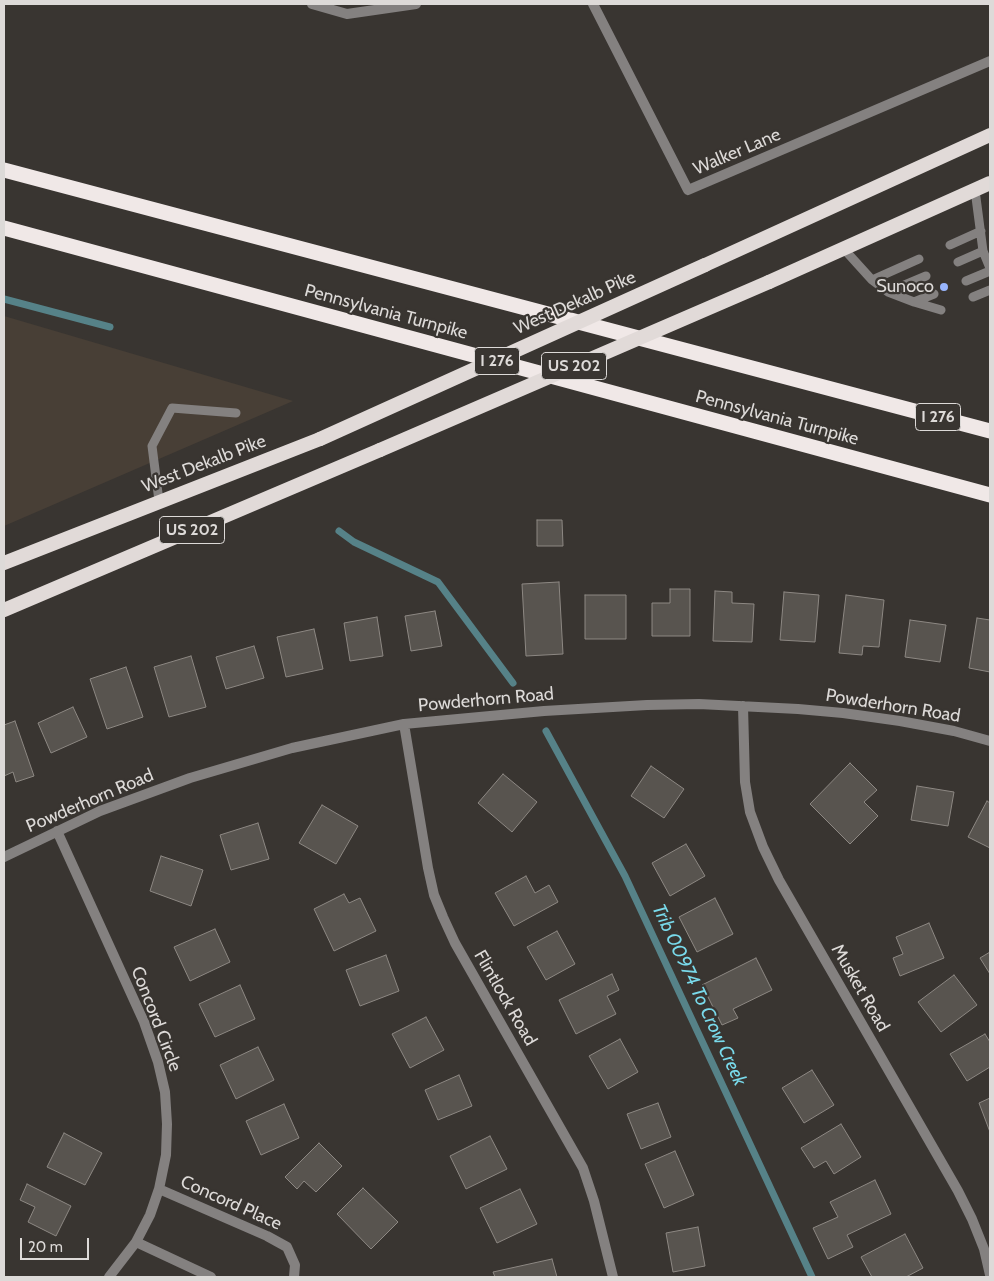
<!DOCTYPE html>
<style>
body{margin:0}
#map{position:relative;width:994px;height:1281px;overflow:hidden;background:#393531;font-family:Cabin,sans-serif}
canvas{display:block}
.frame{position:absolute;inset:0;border:5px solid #dddad8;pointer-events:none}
.scale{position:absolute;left:20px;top:1238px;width:69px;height:22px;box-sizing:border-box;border:2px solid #dddad8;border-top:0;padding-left:6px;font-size:15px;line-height:18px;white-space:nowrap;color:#dddad8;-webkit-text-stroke:4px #393531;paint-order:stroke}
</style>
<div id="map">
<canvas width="994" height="1281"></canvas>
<div class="frame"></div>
<div class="scale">20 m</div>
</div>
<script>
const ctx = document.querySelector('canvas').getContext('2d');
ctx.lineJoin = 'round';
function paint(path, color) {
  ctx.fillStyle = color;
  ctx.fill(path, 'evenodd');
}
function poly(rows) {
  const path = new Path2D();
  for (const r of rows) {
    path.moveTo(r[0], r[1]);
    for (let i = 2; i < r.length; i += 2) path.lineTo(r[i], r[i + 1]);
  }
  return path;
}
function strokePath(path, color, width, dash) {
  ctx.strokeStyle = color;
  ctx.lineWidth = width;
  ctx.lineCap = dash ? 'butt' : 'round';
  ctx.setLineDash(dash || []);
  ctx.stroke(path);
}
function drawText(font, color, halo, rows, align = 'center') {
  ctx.font = font + ' Cabin,sans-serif';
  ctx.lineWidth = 4.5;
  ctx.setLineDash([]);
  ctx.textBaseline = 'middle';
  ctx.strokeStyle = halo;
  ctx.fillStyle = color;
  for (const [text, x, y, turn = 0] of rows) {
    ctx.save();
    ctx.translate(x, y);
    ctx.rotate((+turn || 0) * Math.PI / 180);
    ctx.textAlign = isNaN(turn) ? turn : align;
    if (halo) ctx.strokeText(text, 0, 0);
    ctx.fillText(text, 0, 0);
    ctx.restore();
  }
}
const built = poly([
 [4,316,293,401,4,526]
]);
const stream = poly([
 [4,299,110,327],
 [339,531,354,542,438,582,513,683],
 [546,731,625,876,812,1277]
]);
const building = poly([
 [537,520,562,520,563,546,537,546,537,520],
 [559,582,563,654,526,656,522,584,559,582],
 [670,589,690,589,690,636,652,636,652,603,670,603,670,589],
 [715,591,732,592,732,603,754,604,752,642,713,641,715,591],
 [784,592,819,595,815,642,780,640,784,592],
 [585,595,626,595,626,639,585,639,585,595],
 [846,595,884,600,879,647,863,646,862,655,839,653,846,595],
 [435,611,442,646,411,651,405,616,435,611],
 [377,617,383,656,350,661,344,623,377,617],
 [977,618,990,620,990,672,969,668,977,618],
 [910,620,946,625,940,662,905,657,910,620],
 [314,629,323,669,286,677,277,637,314,629],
 [254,646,264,678,226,689,216,657,254,646],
 [191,656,206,707,169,717,154,667,191,656],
 [126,667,143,717,107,729,90,679,126,667],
 [73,707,87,737,51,753,38,723,73,707],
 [15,721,34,776,16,782,13,772,4,776,4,725,15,721],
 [850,763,877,790,864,802,878,816,850,844,810,804,850,763],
 [651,766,684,789,664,818,631,796,651,766],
 [503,774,537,802,512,832,478,803,503,774],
 [917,786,954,792,948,826,911,820,917,786],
 [987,801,990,803,990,848,968,837,987,801],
 [322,805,358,826,336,864,299,843,322,805],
 [258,823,269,859,231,870,220,835,258,823],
 [686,844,705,876,670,896,652,863,686,844],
 [161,856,203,870,191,906,150,891,161,856],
 [526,876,535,893,549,885,558,902,514,926,495,893,526,876],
 [344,894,349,903,360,898,376,931,334,951,314,909,344,894],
 [715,898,733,934,697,952,679,917,715,898],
 [929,923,944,958,900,976,893,958,903,954,896,937,929,923],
 [215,929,230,962,190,981,174,947,215,929],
 [557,931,575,964,546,980,527,947,557,931],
 [990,952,990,974,980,958,990,952],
 [386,955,399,991,360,1006,346,970,386,955],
 [756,958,772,990,733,1009,738,1018,722,1025,702,985,756,958],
 [612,974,619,990,607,996,616,1014,576,1034,559,1000,612,974],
 [954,975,977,1005,941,1032,918,1002,954,975],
 [240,985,255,1019,215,1037,199,1004,240,985],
 [426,1017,444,1050,410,1068,392,1034,426,1017],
 [985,1034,990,1042,990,1067,967,1081,950,1054,985,1034],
 [620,1039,638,1072,608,1089,589,1056,620,1039],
 [258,1047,274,1080,236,1099,220,1065,258,1047],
 [812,1070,834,1105,804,1123,782,1088,812,1070],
 [459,1075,472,1106,438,1120,425,1090,459,1075],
 [990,1098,990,1132,979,1103,990,1098],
 [658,1103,671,1137,641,1149,627,1114,658,1103],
 [284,1104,299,1138,261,1155,246,1121,284,1104],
 [841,1124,861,1157,834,1174,826,1161,814,1168,801,1148,841,1124],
 [64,1133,102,1153,85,1185,47,1167,64,1133],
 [490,1136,507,1169,466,1189,450,1156,490,1136],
 [319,1143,342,1166,316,1192,304,1181,297,1189,285,1177,319,1143],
 [675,1151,694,1195,664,1208,645,1164,675,1151],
 [875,1180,891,1214,847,1235,853,1247,828,1259,813,1228,838,1217,830,1202,875,1180],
 [27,1184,71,1206,56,1236,28,1222,35,1207,20,1200,27,1184],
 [363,1188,398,1222,371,1249,337,1214,363,1188],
 [520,1189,537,1224,497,1243,480,1208,520,1189],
 [698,1227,705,1266,673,1272,666,1233,698,1227],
 [905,1234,923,1268,906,1277,872,1277,861,1257,905,1234],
 [552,1259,557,1277,495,1277,493,1272,552,1259]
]);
const service = poly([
 [950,245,981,231],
 [843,248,872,280,888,292,926,276],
 [983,251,990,268],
 [958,262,983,251,975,190],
 [872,280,919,259],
 [966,281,990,271],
 [888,292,914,302,934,294],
 [973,297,990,290],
 [914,302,941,310],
 [159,501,152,446,172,408,236,413]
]);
const minor = poly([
 [312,4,347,14,416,4],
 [593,4,688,190,990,61],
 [743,706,745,782,750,812,763,847,779,880,958,1191,972,1219,984,1249,990,1275],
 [404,724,428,868,434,895,443,917,455,943,583,1168,594,1201,613,1277],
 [57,831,144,1022,158,1062,165,1092,167,1124,166,1155,159,1189,150,1215,136,1242,109,1277],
 [4,857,100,811,190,778,292,748,404,724,544,711,647,705,699,704,798,709,843,713,900,721,954,731,990,741],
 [159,1189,267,1236,287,1247,295,1265,294,1277],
 [136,1242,211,1277]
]);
const trunk = poly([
 [705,265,990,135],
 [769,282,990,183],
 [4,563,320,439],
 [4,610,380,450]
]);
const motorway = poly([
 [4,170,990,431],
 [4,228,990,495]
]);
const trunkBridge = poly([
 [320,439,705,265],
 [380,450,769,282]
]);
const markers = [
 [944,287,5,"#98b5fd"]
];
const shields = [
 [497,361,45],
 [574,366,65],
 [938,417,45],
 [192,530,65]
];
const shieldNames = [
 ["I 276",497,361],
 ["US 202",574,366],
 ["I 276",938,417],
 ["US 202",192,530]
];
const streetNames = [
 ["Walker Lane",737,152,-23],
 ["West Dekalb Pike",575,303,-24],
 ["Pennsylvania Turnpike",386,312,15],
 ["Pennsylvania Turnpike",777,418,15],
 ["West Dekalb Pike",204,464,-21],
 ["Powderhorn Road",486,700,-5],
 ["Powderhorn Road",893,706,9],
 ["Powderhorn Road",90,801,-23],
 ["Musket Road",860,988,60],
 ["Flintlock Road",505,998,60],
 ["Concord Circle",156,1019,69],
 ["Concord Place",231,1203,24]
];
const poiNames = [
 ["Sunoco",934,287]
];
const waterNames = [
 ["Trib 00974 To Crow Creek",699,995,65]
];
paint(built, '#483f36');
strokePath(stream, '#568288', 7);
paint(building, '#58544f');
strokePath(building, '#8d8883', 1);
strokePath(service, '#848180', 9);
strokePath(minor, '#848180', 10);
strokePath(trunk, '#e1dad8', 14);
strokePath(motorway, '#f0e8e7', 15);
strokePath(trunkBridge, '#e1dad8', 14);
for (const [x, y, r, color] of markers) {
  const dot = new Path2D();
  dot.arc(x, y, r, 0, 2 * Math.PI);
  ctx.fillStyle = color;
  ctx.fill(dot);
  strokePath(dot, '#393531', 2);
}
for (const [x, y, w] of shields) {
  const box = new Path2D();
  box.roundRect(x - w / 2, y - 13.5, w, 27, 4);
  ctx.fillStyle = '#393531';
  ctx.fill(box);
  strokePath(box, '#dddad8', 1);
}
drawText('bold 16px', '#dddad8', null, shieldNames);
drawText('18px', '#dddad8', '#393531', streetNames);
drawText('18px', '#dddad8', '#393531', poiNames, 'right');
drawText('italic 19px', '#79daeb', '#393531', waterNames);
</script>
